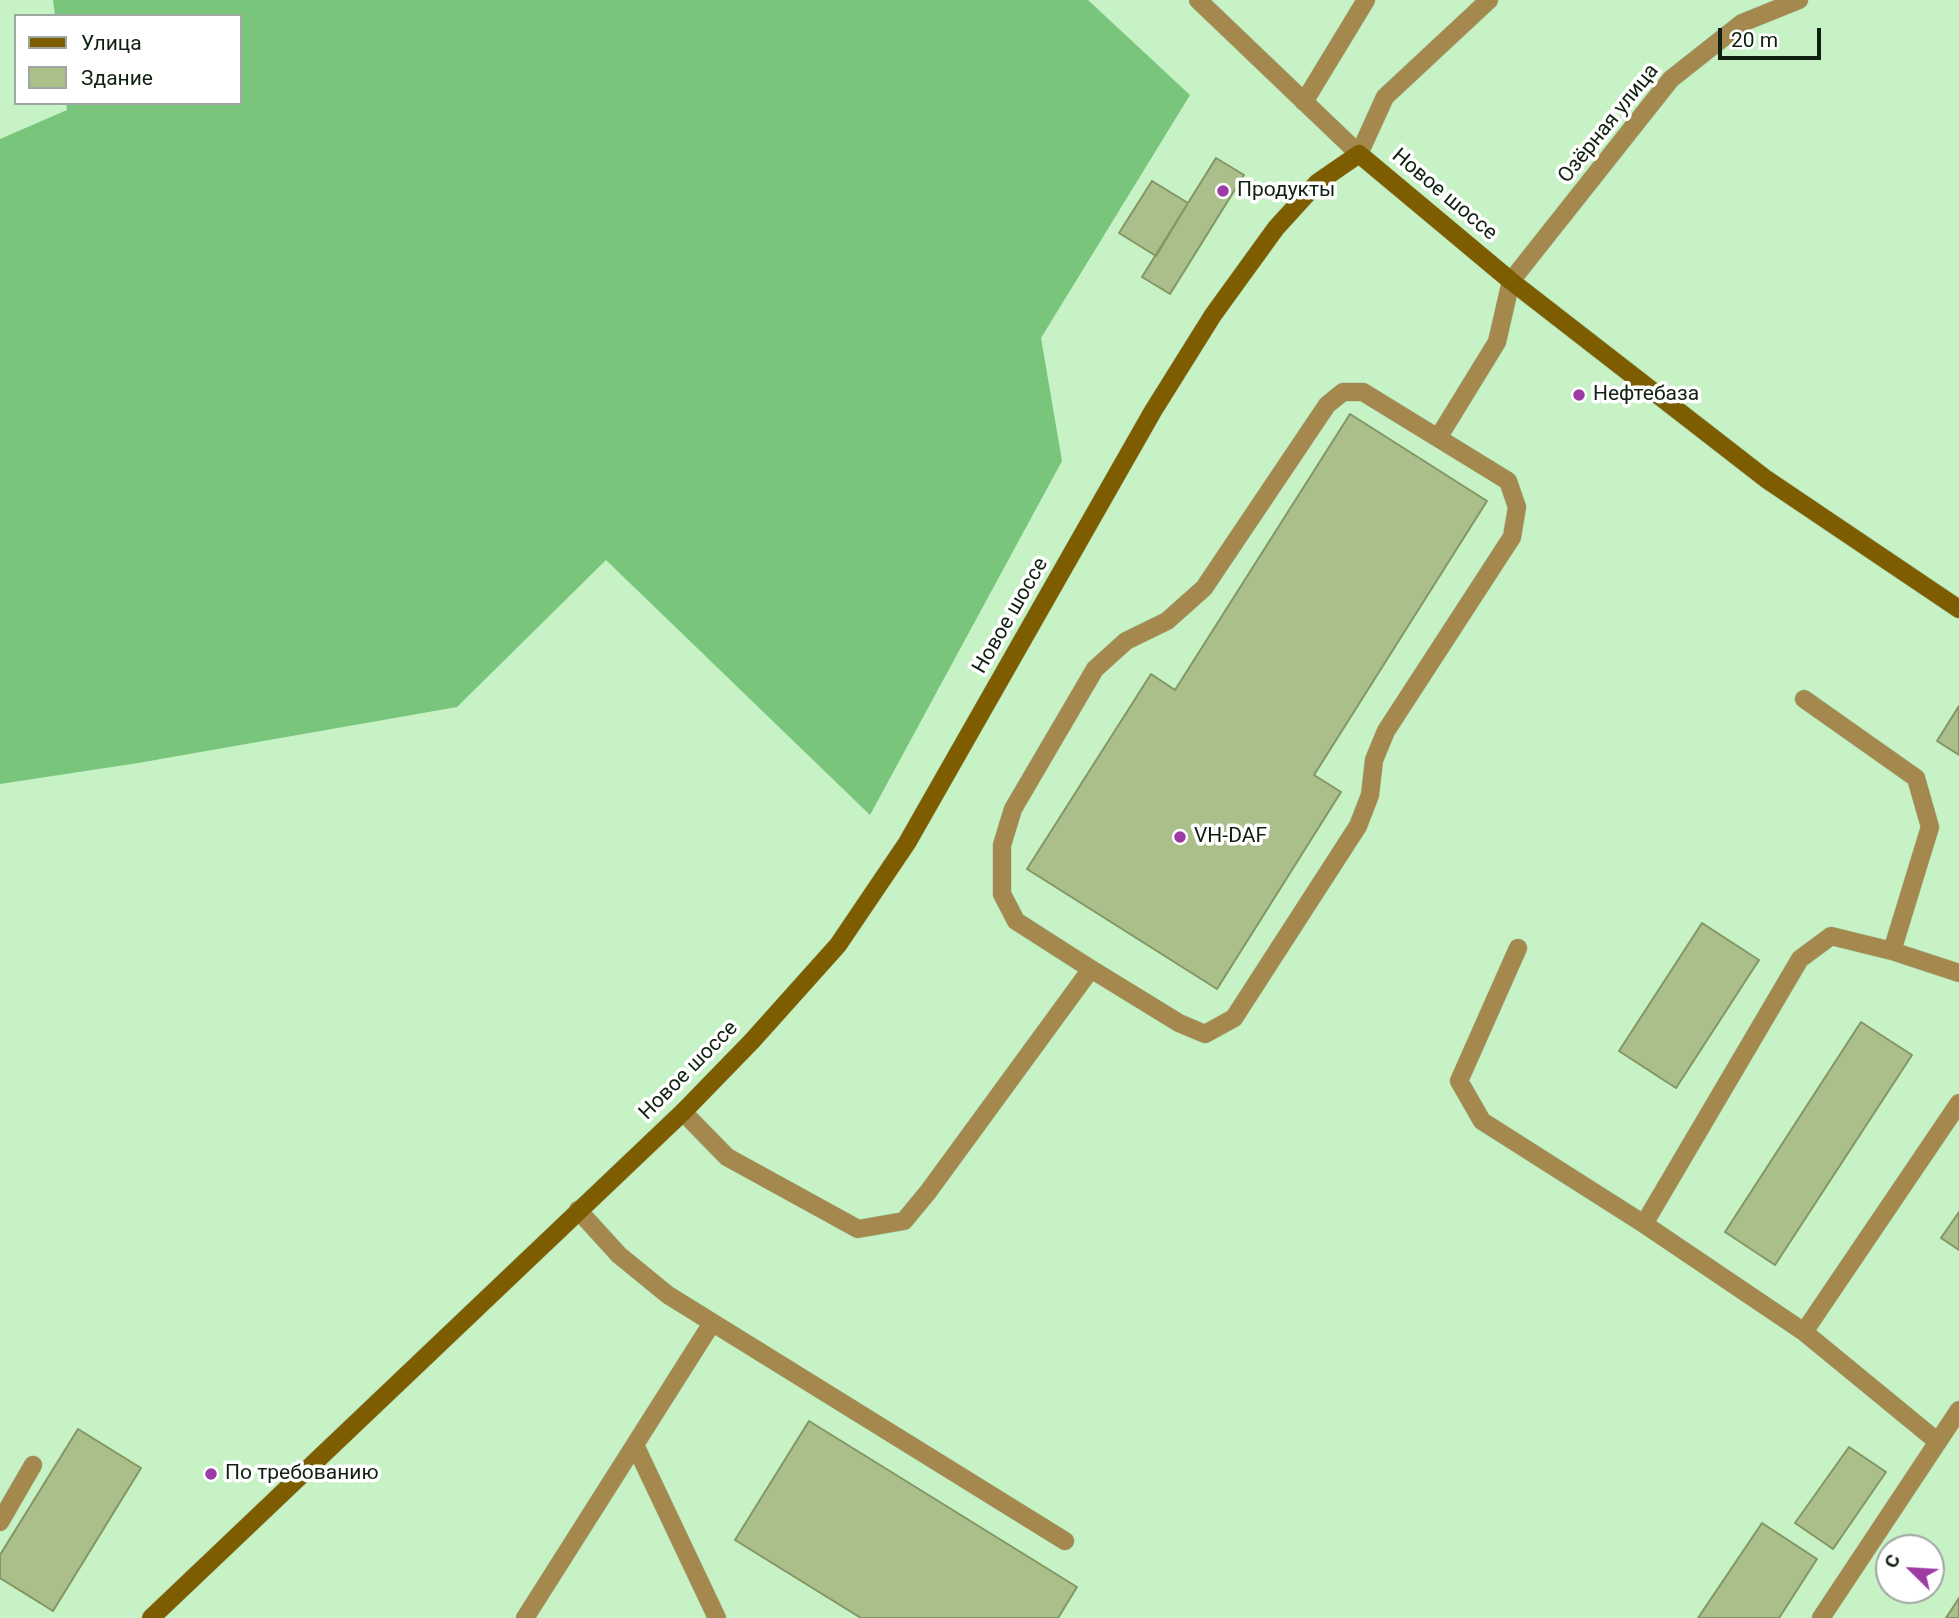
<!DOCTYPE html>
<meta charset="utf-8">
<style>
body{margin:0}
#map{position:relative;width:1959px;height:1618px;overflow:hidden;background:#c6f2c6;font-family:Roboto,sans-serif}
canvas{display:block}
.legend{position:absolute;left:14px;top:14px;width:228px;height:91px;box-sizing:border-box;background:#fff;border:2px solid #a0a6a0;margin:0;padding:9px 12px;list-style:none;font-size:21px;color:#112111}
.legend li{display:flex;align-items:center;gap:14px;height:35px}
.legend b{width:35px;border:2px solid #a0a6a0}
.north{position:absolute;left:1875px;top:1534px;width:70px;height:70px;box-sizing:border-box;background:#fff;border:2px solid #a0a6a0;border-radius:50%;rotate:294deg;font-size:19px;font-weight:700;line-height:28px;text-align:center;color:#112111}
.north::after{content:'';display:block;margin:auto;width:24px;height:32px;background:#9c3ba3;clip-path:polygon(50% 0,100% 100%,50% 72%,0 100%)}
.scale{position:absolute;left:1718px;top:28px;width:103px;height:32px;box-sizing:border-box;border:4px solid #112111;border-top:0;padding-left:9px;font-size:21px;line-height:24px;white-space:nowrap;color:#112111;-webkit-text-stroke:5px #fff;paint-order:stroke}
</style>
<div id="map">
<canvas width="1959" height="1618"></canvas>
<ul class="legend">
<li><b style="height:9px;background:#7d5d00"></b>Улица</li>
<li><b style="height:19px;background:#abbf8b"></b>Здание</li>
</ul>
<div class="north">С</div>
<div class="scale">20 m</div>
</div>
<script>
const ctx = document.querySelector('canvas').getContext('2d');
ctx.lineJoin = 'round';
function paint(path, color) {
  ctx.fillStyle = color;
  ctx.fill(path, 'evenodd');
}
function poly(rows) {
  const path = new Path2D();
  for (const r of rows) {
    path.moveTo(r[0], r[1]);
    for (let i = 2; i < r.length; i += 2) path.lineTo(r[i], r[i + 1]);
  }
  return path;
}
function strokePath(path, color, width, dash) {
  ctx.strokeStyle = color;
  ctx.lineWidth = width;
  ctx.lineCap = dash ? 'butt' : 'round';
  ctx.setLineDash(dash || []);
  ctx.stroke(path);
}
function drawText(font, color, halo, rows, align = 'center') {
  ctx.font = font + ' Roboto,sans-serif';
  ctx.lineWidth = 7;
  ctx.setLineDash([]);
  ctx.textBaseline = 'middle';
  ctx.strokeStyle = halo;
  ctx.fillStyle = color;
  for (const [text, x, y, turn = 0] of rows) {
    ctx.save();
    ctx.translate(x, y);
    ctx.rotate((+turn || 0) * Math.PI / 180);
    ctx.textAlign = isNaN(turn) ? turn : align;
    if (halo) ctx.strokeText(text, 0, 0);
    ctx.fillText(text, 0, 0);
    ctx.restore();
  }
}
const forest = poly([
 [53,0,1088,0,1190,95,1041,338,1062,461,870,815,606,560,457,707,138,763,0,784,0,139,67,110,66,103,240,103,240,16,55,16]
]);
const building = poly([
 [1216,158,1244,175,1170,294,1142,277,1216,158],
 [1152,181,1188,203,1156,256,1119,233,1152,181],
 [1350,414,1487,501,1314,775,1341,792,1217,989,1027,869,1151,674,1175,690,1350,414],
 [1959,706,1959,755,1937,741,1959,706],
 [1702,923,1759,960,1676,1088,1619,1051,1702,923],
 [1861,1022,1912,1055,1775,1265,1725,1232,1861,1022],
 [1959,1212,1959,1250,1941,1238,1959,1212],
 [809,1421,1077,1587,1058,1618,861,1618,735,1540,809,1421],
 [78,1429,141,1468,53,1611,0,1578,0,1555,78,1429],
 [1849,1447,1886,1472,1833,1549,1795,1523,1849,1447],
 [1762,1523,1817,1559,1779,1618,1698,1618,1762,1523],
 [1959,1598,1959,1618,1946,1618,1959,1598]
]);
const service = poly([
 [1304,102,1366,0],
 [1359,154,1385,97,1489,0],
 [1438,438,1497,342,1511,281],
 [1804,699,1916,778,1930,827,1892,951],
 [1518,948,1459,1081,1482,1121,1644,1224,1804,1332,1938,1442],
 [683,1112,727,1157,858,1229,904,1221,928,1192,1091,969,1179,1023,1205,1034,1234,1018,1358,826,1370,795,1374,760,1386,731,1512,537,1517,507,1508,481,1363,392,1343,392,1327,405,1204,588,1167,621,1126,641,1095,669,1013,809,1002,845,1002,894,1016,921,1091,969],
 [578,1210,619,1255,668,1295,1065,1541],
 [1644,1224,1800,959,1831,936,1892,951,1959,973],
 [1804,1332,1959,1103],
 [635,1445,717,1618],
 [0,1522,33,1465],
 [525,1618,712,1323],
 [1821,1618,1959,1410]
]);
const minor = poly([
 [1511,281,1671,79,1742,23,1799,0]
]);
const tertiary = poly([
 [1198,0,1359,154]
]);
const secondary = poly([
 [151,1618,683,1112,752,1041,838,945,907,843,1153,411,1213,315,1276,228,1317,183,1359,154,1511,281,1766,479,1959,609]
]);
const markers = [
 [1223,191,7,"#9c3ba3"],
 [1579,395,7,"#9c3ba3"],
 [1180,837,7,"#9c3ba3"],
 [211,1474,7,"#9c3ba3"]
];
const streetNames = [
 ["Озёрная улица",1609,124,-51],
 ["Новое шоссе",1444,195,40],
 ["Новое шоссе",1011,616,-60],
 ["Новое шоссе",689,1071,-45]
];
const poiNames = [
 ["Продукты",1237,191],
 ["Нефтебаза",1593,395],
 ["VH-DAF",1194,837],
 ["По требованию",225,1474]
];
paint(forest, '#79c57c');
paint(building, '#abbf8b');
strokePath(building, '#839663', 2);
strokePath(service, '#a5cca5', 19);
strokePath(minor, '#a5cca5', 19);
strokePath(tertiary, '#a5cca5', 19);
strokePath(secondary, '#a5cca5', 19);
strokePath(service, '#a4884d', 18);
strokePath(minor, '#a4884d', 18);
strokePath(tertiary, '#a4884d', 18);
strokePath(secondary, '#7d5d00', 18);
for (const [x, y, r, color] of markers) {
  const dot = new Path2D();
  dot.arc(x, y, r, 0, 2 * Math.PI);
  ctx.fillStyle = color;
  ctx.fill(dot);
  strokePath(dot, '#fff', 2.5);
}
drawText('21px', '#112111', '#fff', streetNames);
drawText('21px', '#112111', '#fff', poiNames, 'left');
</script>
